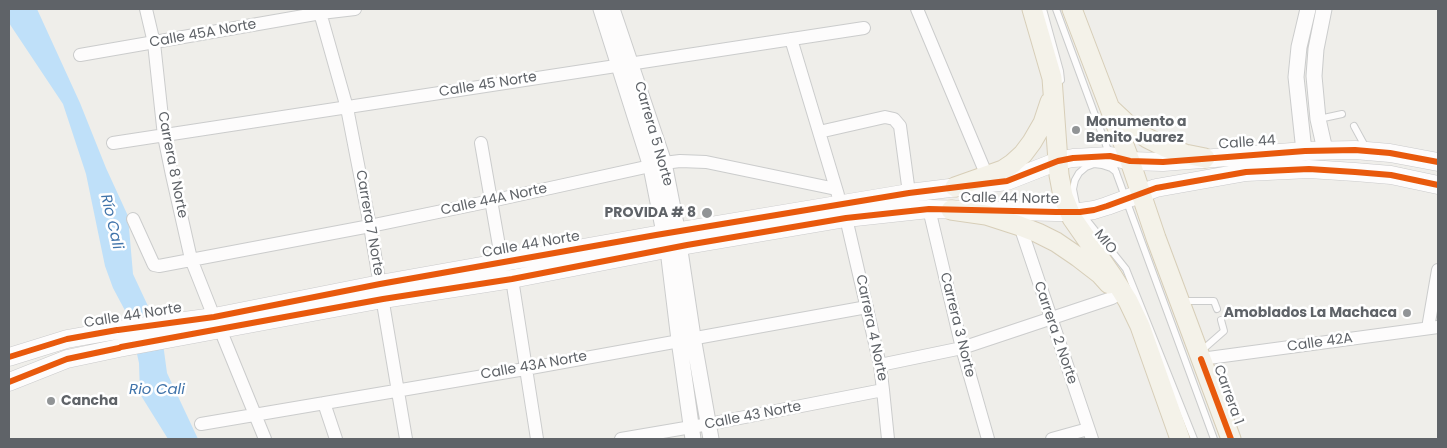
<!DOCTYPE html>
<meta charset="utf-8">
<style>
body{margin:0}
#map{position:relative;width:1447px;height:448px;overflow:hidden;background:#efeeea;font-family:Poppins,sans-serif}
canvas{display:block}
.frame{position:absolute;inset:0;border:10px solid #5f6368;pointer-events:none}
</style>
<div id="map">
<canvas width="1447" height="448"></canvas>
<div class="frame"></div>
</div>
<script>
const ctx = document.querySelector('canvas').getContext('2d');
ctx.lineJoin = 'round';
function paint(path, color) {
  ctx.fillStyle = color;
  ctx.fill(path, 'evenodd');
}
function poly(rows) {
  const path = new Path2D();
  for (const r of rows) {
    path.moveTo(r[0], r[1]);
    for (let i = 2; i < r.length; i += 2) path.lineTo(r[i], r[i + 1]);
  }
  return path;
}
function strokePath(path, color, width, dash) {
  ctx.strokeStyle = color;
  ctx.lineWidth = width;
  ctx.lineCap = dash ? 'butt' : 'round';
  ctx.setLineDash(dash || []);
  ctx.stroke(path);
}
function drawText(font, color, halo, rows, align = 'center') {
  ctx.font = font + ' Poppins,sans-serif';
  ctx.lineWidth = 5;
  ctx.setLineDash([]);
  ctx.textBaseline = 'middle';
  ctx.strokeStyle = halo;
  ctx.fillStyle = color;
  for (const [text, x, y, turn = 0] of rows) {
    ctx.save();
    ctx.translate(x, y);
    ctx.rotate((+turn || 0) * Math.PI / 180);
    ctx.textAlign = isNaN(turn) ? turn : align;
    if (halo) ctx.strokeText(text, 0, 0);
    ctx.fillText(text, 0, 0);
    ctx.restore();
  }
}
const water = poly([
 [9,9,37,9,80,103,106,168,128,216,133,274,162,336,167,373,198,439,168,439,140,394,139,363,129,318,113,288,105,266,86,174,63,104,9,23]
]);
const service = poly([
 [1043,9,1060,71,1061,80],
 [1056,9,1214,439],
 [1319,119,1342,114],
 [1354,126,1366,148],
 [1076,204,1073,189,1075,180,1079,173,1086,167,1094,164,1102,165,1111,168,1116,172],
 [1082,214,1126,269,1194,439],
 [1183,301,1214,301,1217,309],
 [1200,352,1224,331,1221,320]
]);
const minor = poly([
 [146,9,154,43,164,136,172,175,191,259,214,317],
 [319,9,347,108,370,226,406,439],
 [917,9,987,176],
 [791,39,838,195],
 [80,55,321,13,355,9],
 [819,132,885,117,894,119,900,126,909,193],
 [113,143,864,28],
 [481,143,502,263],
 [929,209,962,348,988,439],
 [846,218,880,365,883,390,888,439],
 [133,219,153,263,154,265,159,266,370,226,491,201,664,163,680,161,706,162,836,189],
 [1020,226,1092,439],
 [512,279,537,439],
 [1428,328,1438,270],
 [220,329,265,439],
 [1201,359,1438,327],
 [880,365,962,348,1112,298,1119,294],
 [324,403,336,439],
 [201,424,525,369,867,307],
 [621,439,709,424,883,390],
 [1052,439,1088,429]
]);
const tertiary = poly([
 [601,9,651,167,669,258,679,340,693,439],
 [612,9,664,163,676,224,693,337,711,439],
 [1324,9,1316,49,1314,76,1318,119,1325,150],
 [1305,151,1303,142,1296,77,1299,47,1308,9]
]);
const secondary = poly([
 [9,357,67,339,118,330,214,317,380,284,656,235,909,193,1007,181,1058,161,1073,158,1110,156,1130,161,1163,162,1305,151,1355,150,1390,153,1438,162],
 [9,382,67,359,119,348,383,299,512,279,687,245,846,218,929,209,1056,212,1080,212,1094,210,1107,206,1156,188,1246,172,1309,169,1355,172,1391,175,1438,185]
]);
const primary = poly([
 [1032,9,1052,78,1059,175,1063,196,1072,218,1113,277,1128,301,1140,326,1180,439],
 [1072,9,1130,161,1156,238,1231,439],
 [1112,110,1128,125,1147,138,1165,147,1185,154,1205,158],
 [955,187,1003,170,1012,164,1023,154,1032,142,1043,123,1050,102],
 [951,210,986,215,1020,226,1038,233,1056,242,1078,257,1100,274,1109,284]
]);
const cycleway = poly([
 [118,330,214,317,380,284,656,235,909,193,1007,181,1058,161,1073,158,1110,156,1130,161,1163,162,1305,151,1355,150,1390,153,1438,162],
 [121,347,383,299,512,279,687,245,846,218,929,209,1056,212,1080,212,1094,210,1107,206,1156,188,1246,172,1309,169,1355,172,1391,175,1438,185],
 [9,357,67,339,117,330],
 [1201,359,1231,439],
 [9,382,67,359,119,348]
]);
const markers = [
 [1076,130,5,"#919496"],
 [707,213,6,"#919496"],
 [1407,313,5,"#919496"],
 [51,401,5,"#919496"]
];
const streetNames = [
 ["Calle 45A Norte",203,34,-10],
 ["Calle 45 Norte",488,85,-9],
 ["Carrera 5 Norte",653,134,74],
 ["Calle 44",1247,143,-4],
 ["Carrera 8 Norte",172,165,79],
 ["Calle 44 Norte",1010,199,1],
 ["Calle 44A Norte",494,200,-12],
 ["Carrera 7 Norte",369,223,80],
 ["MIO",1105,242,51],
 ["Calle 44 Norte",531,245,-10],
 ["Calle 44 Norte",133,316,-9],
 ["Carrera 3 Norte",957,325,76],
 ["Carrera 4 Norte",871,328,78],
 ["Carrera 2 Norte",1055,333,71],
 ["Calle 42A",1320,343,-8],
 ["Calle 43A Norte",534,366,-10],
 ["Carrera 1",1228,395,70],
 ["Calle 43 Norte",753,416,-11]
];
const poiNames = [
 ["Monumento a",1086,122],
 ["Benito Juarez",1086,138],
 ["PROVIDA # 8",696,213,"right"],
 ["Amoblados La Machaca",1397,313,"right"],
 ["Cancha",61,401]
];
const waterNames = [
 ["Río Cali",111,222,77],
 ["Rio Cali",157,390]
];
paint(water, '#bfe0f9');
strokePath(service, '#cbcccc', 8);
strokePath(minor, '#cbcccc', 14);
strokePath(tertiary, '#cbcccc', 17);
strokePath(secondary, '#cacacb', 19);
strokePath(primary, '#d7ceb8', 21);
strokePath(service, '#fdfcfc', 6);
strokePath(minor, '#fdfcfc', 12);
strokePath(tertiary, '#fdfcfc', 15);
strokePath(secondary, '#fdfcfc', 18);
strokePath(primary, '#f4f2e9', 19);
strokePath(cycleway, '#e8590c', 6);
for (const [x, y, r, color] of markers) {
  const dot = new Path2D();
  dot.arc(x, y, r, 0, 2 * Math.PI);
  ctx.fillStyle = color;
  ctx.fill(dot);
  strokePath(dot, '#fff', 2);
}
drawText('14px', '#5f6368', '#fff', streetNames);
drawText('bold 14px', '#5f6368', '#fff', poiNames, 'left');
drawText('italic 15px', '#4174aa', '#fff', waterNames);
</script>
